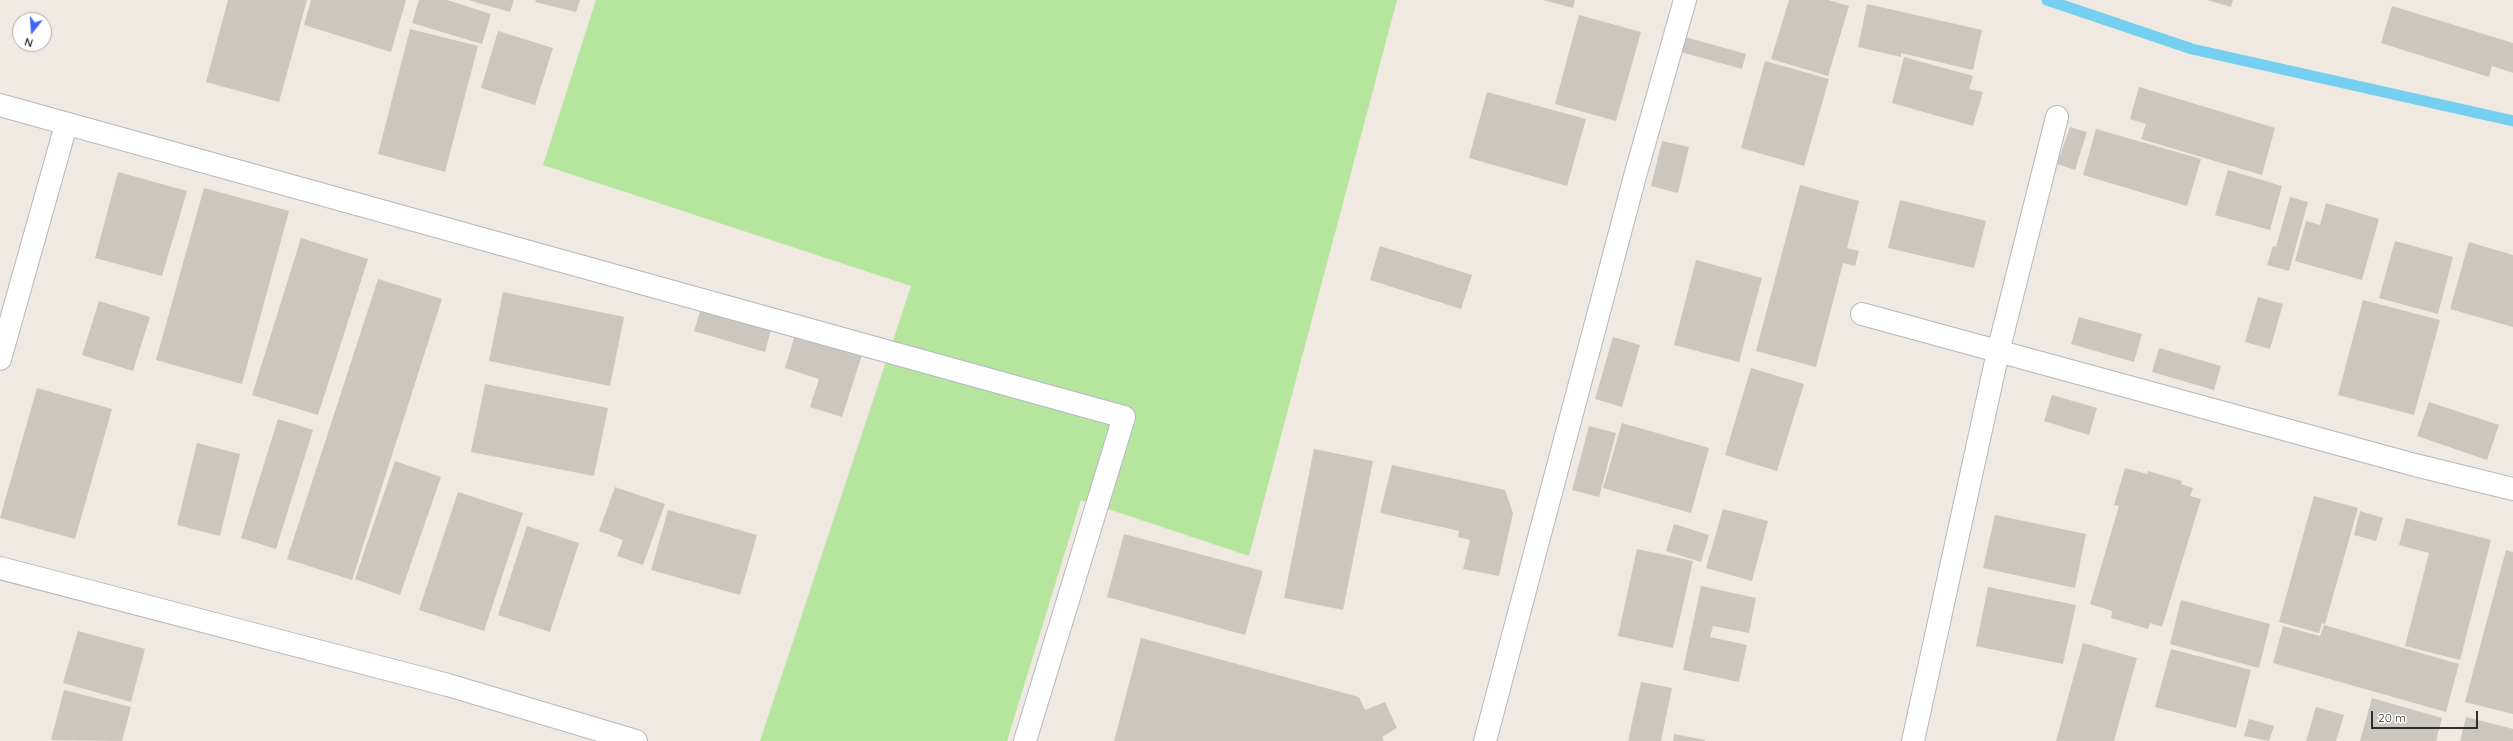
<!DOCTYPE html>
<style>
body{margin:0}
#map{position:relative;width:2513px;height:741px;overflow:hidden;background:#efe9e1;font-family:Quicksand,sans-serif}
canvas{display:block}
.north{position:absolute;left:12px;top:12px;width:40px;height:40px;box-sizing:border-box;background:#fff;border:1px solid #ababab;border-radius:50%;rotate:197deg;font-size:11px;font-weight:700;line-height:16px;text-align:center;color:#2e2e2e}
.north::after{content:'';display:block;margin:auto;width:14px;height:18px;background:#4264fb;clip-path:polygon(50% 0,100% 100%,50% 72%,0 100%)}
.scale{position:absolute;left:2371px;top:711px;width:107px;height:18px;box-sizing:border-box;border:2px solid #2e2e2e;border-top:0;padding-left:5px;font-size:12px;line-height:14px;white-space:nowrap;color:#2e2e2e;-webkit-text-stroke:3px #fff;paint-order:stroke}
</style>
<div id="map">
<canvas width="2513" height="741"></canvas>
<div class="north">N</div>
<div class="scale">20 m</div>
</div>
<script>
const ctx = document.querySelector('canvas').getContext('2d');
ctx.lineJoin = 'round';
function paint(path, color) {
  ctx.fillStyle = color;
  ctx.fill(path, 'evenodd');
}
function poly(rows) {
  const path = new Path2D();
  for (const r of rows) {
    path.moveTo(r[0], r[1]);
    for (let i = 2; i < r.length; i += 2) path.lineTo(r[i], r[i + 1]);
  }
  return path;
}
function strokePath(path, color, width, dash) {
  ctx.strokeStyle = color;
  ctx.lineWidth = width;
  ctx.lineCap = dash ? 'butt' : 'round';
  ctx.setLineDash(dash || []);
  ctx.stroke(path);
}
const green = poly([
 [596,0,1397,0,1249,556,1081,500,1007,741,760,741,911,286,543,165]
]);
const stream = poly([
 [2047,0,2192,49,2513,121]
]);
const building = poly([
 [228,0,307,0,279,102,206,82],
 [311,0,406,0,391,52,304,25],
 [419,0,447,0,491,14,482,44,412,23],
 [468,0,514,0,510,12],
 [536,0,580,0,576,12,535,2],
 [1543,0,1575,0,1573,8],
 [1789,0,1828,0,1849,6,1828,76,1771,59],
 [2207,0,2233,0,2231,7],
 [1867,4,1982,30,1973,70,1901,53,1901,57,1858,47],
 [2392,6,2513,43,2513,73,2492,66,2489,77,2381,43],
 [1579,15,1641,32,1616,121,1555,104],
 [410,29,478,46,445,172,378,154],
 [498,31,553,48,535,105,481,88],
 [1685,37,1746,54,1742,69,1681,52],
 [1904,57,1973,76,1969,89,1983,92,1973,126,1892,103],
 [1765,61,1829,79,1804,166,1741,148],
 [2139,87,2275,128,2262,175,2141,139,2146,124,2130,119],
 [1487,92,1586,119,1567,186,1469,158],
 [2070,127,2087,132,2075,170,2057,164],
 [2096,129,2201,159,2187,206,2083,175],
 [1662,141,1689,147,1678,193,1651,186],
 [2228,170,2282,186,2270,230,2215,215],
 [118,172,187,191,162,276,95,258],
 [1800,185,1859,201,1847,248,1859,251,1855,266,1843,263,1816,367,1756,351],
 [204,188,289,211,242,384,156,360],
 [2290,197,2308,202,2289,271,2267,265,2273,246,2276,247],
 [1900,200,1986,221,1974,268,1888,248],
 [2326,203,2379,219,2362,280,2295,261,2306,221,2320,225],
 [301,238,368,259,318,415,252,395],
 [2395,241,2453,257,2438,314,2379,298],
 [2469,242,2513,255,2513,327,2450,309],
 [1380,246,1472,275,1461,309,1370,280],
 [1696,260,1762,278,1739,362,1674,345],
 [378,279,442,299,352,580,287,559],
 [503,292,624,317,610,386,489,361],
 [2258,297,2283,304,2270,349,2245,342],
 [2363,300,2440,320,2414,415,2338,395],
 [99,301,150,317,133,371,82,355],
 [702,305,772,326,765,352,694,331],
 [2079,317,2142,334,2134,362,2071,344],
 [796,331,863,352,842,417,810,407,819,379,785,368],
 [1613,337,1640,345,1622,407,1595,399],
 [2159,348,2221,366,2214,390,2152,372],
 [1751,368,1804,384,1777,471,1725,455],
 [485,384,608,408,594,476,471,452],
 [37,388,112,409,75,539,0,518],
 [2052,395,2097,408,2089,435,2044,421],
 [2429,402,2499,425,2487,460,2417,436],
 [278,419,313,430,276,549,241,538],
 [1622,423,1709,448,1691,513,1603,488],
 [1589,426,1616,433,1599,497,1572,490],
 [197,443,240,454,220,536,177,525],
 [1314,449,1373,461,1343,610,1284,598],
 [395,461,441,477,400,595,355,579],
 [1392,465,1505,490,1513,513,1499,576,1463,569,1470,540,1458,537,1459,531,1380,513],
 [2125,468,2147,474,2148,471,2182,481,2181,484,2193,488,2190,496,2201,499,2162,627,2150,623,2148,629,2111,618,2112,611,2090,604,2119,506,2114,505],
 [615,487,665,504,643,565,617,556,623,540,599,531],
 [458,492,523,513,484,631,419,610],
 [2314,496,2358,508,2325,624,2322,623,2319,633,2279,622],
 [1723,509,1768,521,1752,581,1706,568],
 [668,510,757,535,740,595,651,570],
 [2360,511,2383,518,2376,541,2354,535],
 [1995,515,2086,534,2075,588,1983,568],
 [2406,518,2491,540,2460,660,2405,646,2429,553,2399,545],
 [1674,524,1709,535,1701,562,1666,551],
 [527,526,579,543,550,632,498,615],
 [1124,534,1263,571,1245,635,1107,597],
 [1637,549,1693,561,1673,648,1618,636],
 [2506,550,2513,552,2513,714,2465,702],
 [1701,586,1756,598,1749,633,1713,626,1710,637,1747,645,1739,682,1683,670],
 [1988,587,2076,605,2063,664,1976,646],
 [2181,600,2270,624,2259,668,2170,644],
 [2324,625,2459,664,2446,712,2273,663,2283,626,2320,636],
 [78,631,145,649,131,702,63,683],
 [1141,638,1359,697,1365,710,1385,702,1397,728,1382,737,1384,741,1114,741],
 [2083,643,2137,658,2114,741,2056,741],
 [2171,649,2251,670,2236,728,2155,707],
 [1641,682,1672,688,1661,741,1628,741],
 [64,690,131,707,122,741,51,740],
 [2372,698,2442,718,2436,741,2360,741],
 [2316,707,2344,715,2336,741,2306,741],
 [2466,717,2513,729,2513,741,2460,741],
 [2249,719,2274,726,2269,741,2244,736],
 [1674,734,1705,740,1705,741,1673,741]
]);
const minor = poly([
 [0,105,1124,417,1025,741],
 [1862,314,2415,465,2513,489],
 [0,359,66,125],
 [0,568,448,685,636,741],
 [1485,741,1635,176,1685,0],
 [1913,741,1998,352,2057,117]
]);
paint(green, '#b6e59e');
strokePath(stream, '#75cff0', 11);
paint(building, '#cbc7bf');
strokePath(minor, '#b4b7c1', 24);
strokePath(minor, '#fff', 22);
</script>
